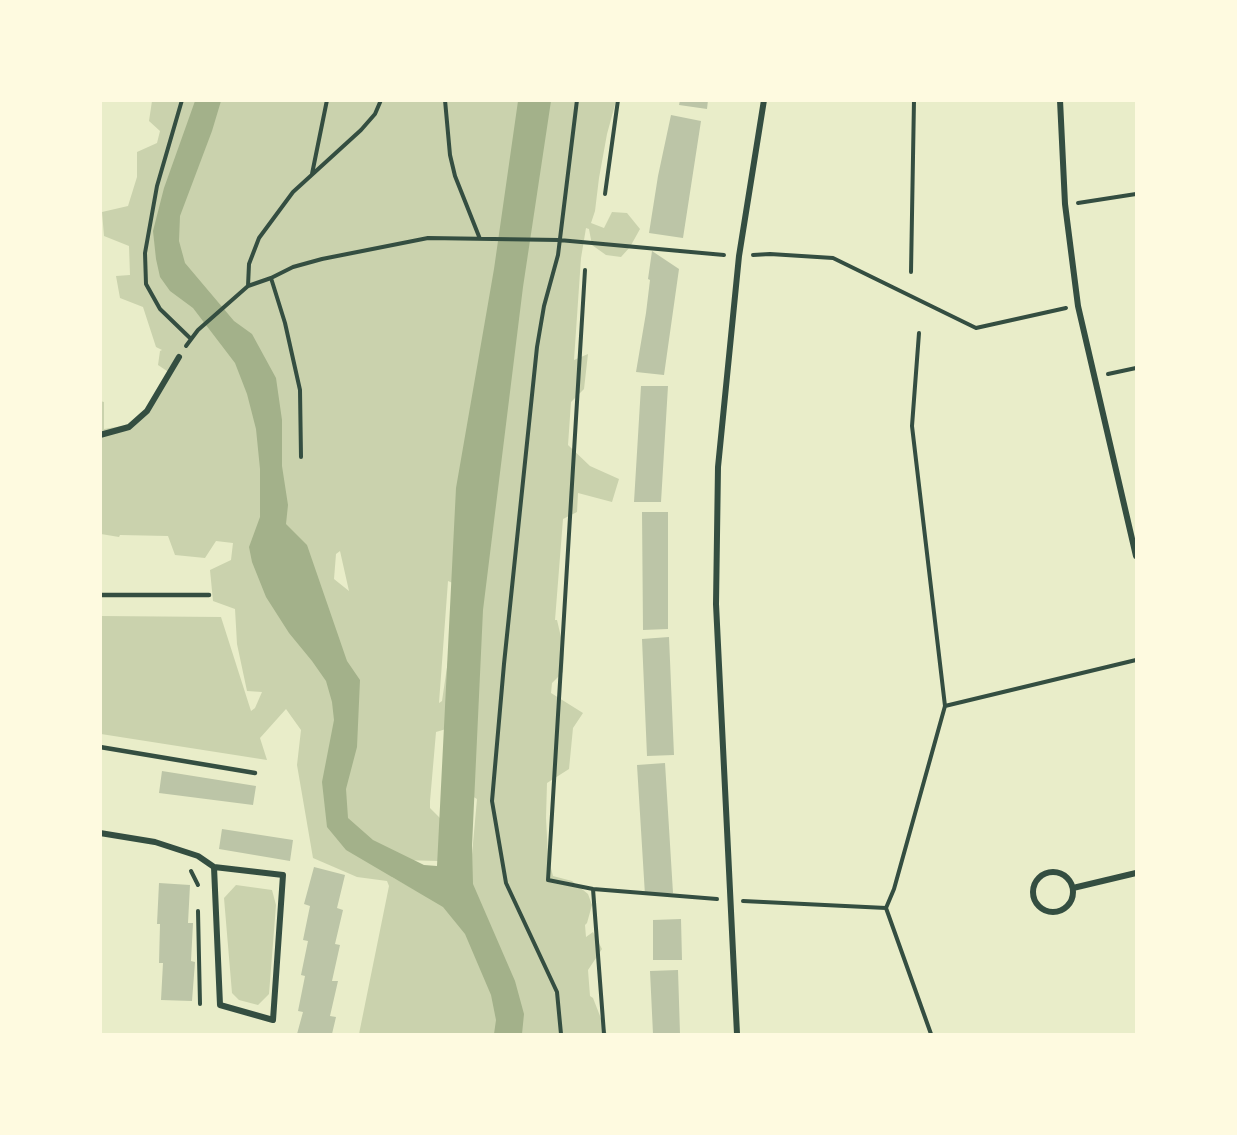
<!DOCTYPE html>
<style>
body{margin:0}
#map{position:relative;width:1237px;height:1135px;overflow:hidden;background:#e9edc9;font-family:"Public Sans",sans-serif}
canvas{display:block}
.frame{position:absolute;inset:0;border:102px solid #fefae0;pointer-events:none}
</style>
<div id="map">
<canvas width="1237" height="1135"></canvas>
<div class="frame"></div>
</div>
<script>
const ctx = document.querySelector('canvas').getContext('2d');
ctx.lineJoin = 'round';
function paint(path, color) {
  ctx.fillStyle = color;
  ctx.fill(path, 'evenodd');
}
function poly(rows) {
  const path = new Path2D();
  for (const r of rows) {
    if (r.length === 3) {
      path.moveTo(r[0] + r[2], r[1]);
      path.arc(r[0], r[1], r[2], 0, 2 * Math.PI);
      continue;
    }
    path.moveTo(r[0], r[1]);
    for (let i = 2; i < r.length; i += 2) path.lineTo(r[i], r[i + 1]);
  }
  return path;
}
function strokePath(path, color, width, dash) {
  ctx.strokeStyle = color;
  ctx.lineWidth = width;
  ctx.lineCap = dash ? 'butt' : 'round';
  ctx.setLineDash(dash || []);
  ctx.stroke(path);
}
const green = poly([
 [152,101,616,101,607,134,599,178,595,211,591,223,604,228,612,212,627,213,640,229,630,247,621,257,606,255,592,245,589,229,586,228,581,258,574,360,588,354,584,389,571,402,568,445,590,466,619,479,612,502,578,493,577,512,563,519,555,620,557,620,564,650,563,672,552,683,551,693,583,713,573,728,569,769,547,783,546,818,548,856,553,876,572,881,588,894,592,905,587,923,585,925,586,937,593,932,602,949,588,970,590,996,593,998,607,1034,359,1034,389,886,387,881,357,877,313,858,297,765,301,730,286,709,260,738,267,760,101,734,101,616,221,617,251,711,255,708,262,692,247,691,237,644,235,609,213,601,210,570,231,560,233,543,216,541,205,558,175,555,168,536,120,535,119,537,101,534,100,401,104,402,104,429,122,426,123,429,147,411,170,373,158,365,160,351,162,350,156,347,143,307,120,298,116,276,130,275,129,246,104,236,102,212,128,206,137,177,137,152,157,143,160,131,149,121],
 [340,551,349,591,334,579,336,554],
 [448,581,455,584,451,640,442,701,439,703],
 [446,729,446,781,477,799,466,921,424,886,417,891,392,877,400,860,439,861,443,821,430,808,430,801,436,732],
 [236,885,272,890,276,905,269,994,258,1005,239,1000,232,993,224,898]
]);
const water = poly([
 [195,101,221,101,212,131,180,216,179,241,185,263,234,321,252,334,276,378,282,420,282,466,288,505,286,524,307,545,347,661,360,680,357,747,346,789,348,818,373,840,424,865,437,866,456,488,494,269,518,101,551,101,523,287,483,610,472,846,473,884,515,981,524,1014,522,1034,494,1034,496,1020,491,995,465,934,443,907,346,850,327,827,322,782,334,720,332,702,326,681,312,661,289,633,266,597,252,562,249,547,260,517,260,469,256,429,247,394,235,363,193,308,170,291,160,277,156,259,153,231,164,188]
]);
const building = poly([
 [680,100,708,100,707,109,679,105],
 [671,115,701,121,683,238,649,233,658,176],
 [652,251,679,269,664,375,636,372,646,313,650,280,648,279],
 [641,386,668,386,661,502,634,502],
 [642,512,668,512,668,629,643,630],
 [669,637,674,755,647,756,642,639],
 [665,763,673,893,645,895,637,765],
 [162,771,256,786,253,805,159,793],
 [222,829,293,840,290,861,219,849],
 [314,867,345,875,337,908,343,910,335,944,340,945,332,981,338,981,330,1016,336,1017,332,1034,297,1034,303,1012,298,1011,305,976,301,975,308,941,303,940,310,906,304,904],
 [159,883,190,885,188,923,193,923,191,961,195,962,192,1001,161,1000,163,963,159,963,160,924,157,924],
 [681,919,682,960,653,960,653,920],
 [678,970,680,1034,653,1034,650,971]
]);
const path = poly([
 [182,100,157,186,145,253,146,284,160,309,191,339],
 [445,100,450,155,455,176,480,239],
 [312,174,327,100],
 [605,194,618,100],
 [1078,203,1136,194],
 [753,255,770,254,833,258,976,328,1066,308],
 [585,270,548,880,593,889,717,899],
 [911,272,914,100],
 [271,278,285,323,300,390,301,457],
 [248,286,249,264,259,238,293,192,361,130,375,114,381,100],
 [919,333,912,426,945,706],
 [186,346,198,330,248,286,271,278,293,267,322,259,428,238,559,240,724,255],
 [1108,374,1136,368],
 [191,871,198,885],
 [593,889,604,1034],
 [743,901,886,908,894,889,945,706,1136,660],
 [886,908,931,1034],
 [198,911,200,1004],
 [561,1034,557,992,506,883,492,801,504,664,537,347,544,306,558,255,577,100]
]);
const service = poly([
 [100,595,209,595],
 [100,747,255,773]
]);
const minor = poly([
 [1060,100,1065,204,1078,306,1136,556],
 [100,435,129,427,147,411,179,357],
 [100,833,155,842,198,856,214,867,283,875,273,1020,220,1005,214,867],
 [1053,892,20],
 [1073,888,1136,873],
 [737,1034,716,604,718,467,739,256,764,100]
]);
paint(green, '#cad2ad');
paint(water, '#a3b18a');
paint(building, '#bcc5a7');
strokePath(path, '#344e41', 4);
strokePath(service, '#344e41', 4.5);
strokePath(minor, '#344e41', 6);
</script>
